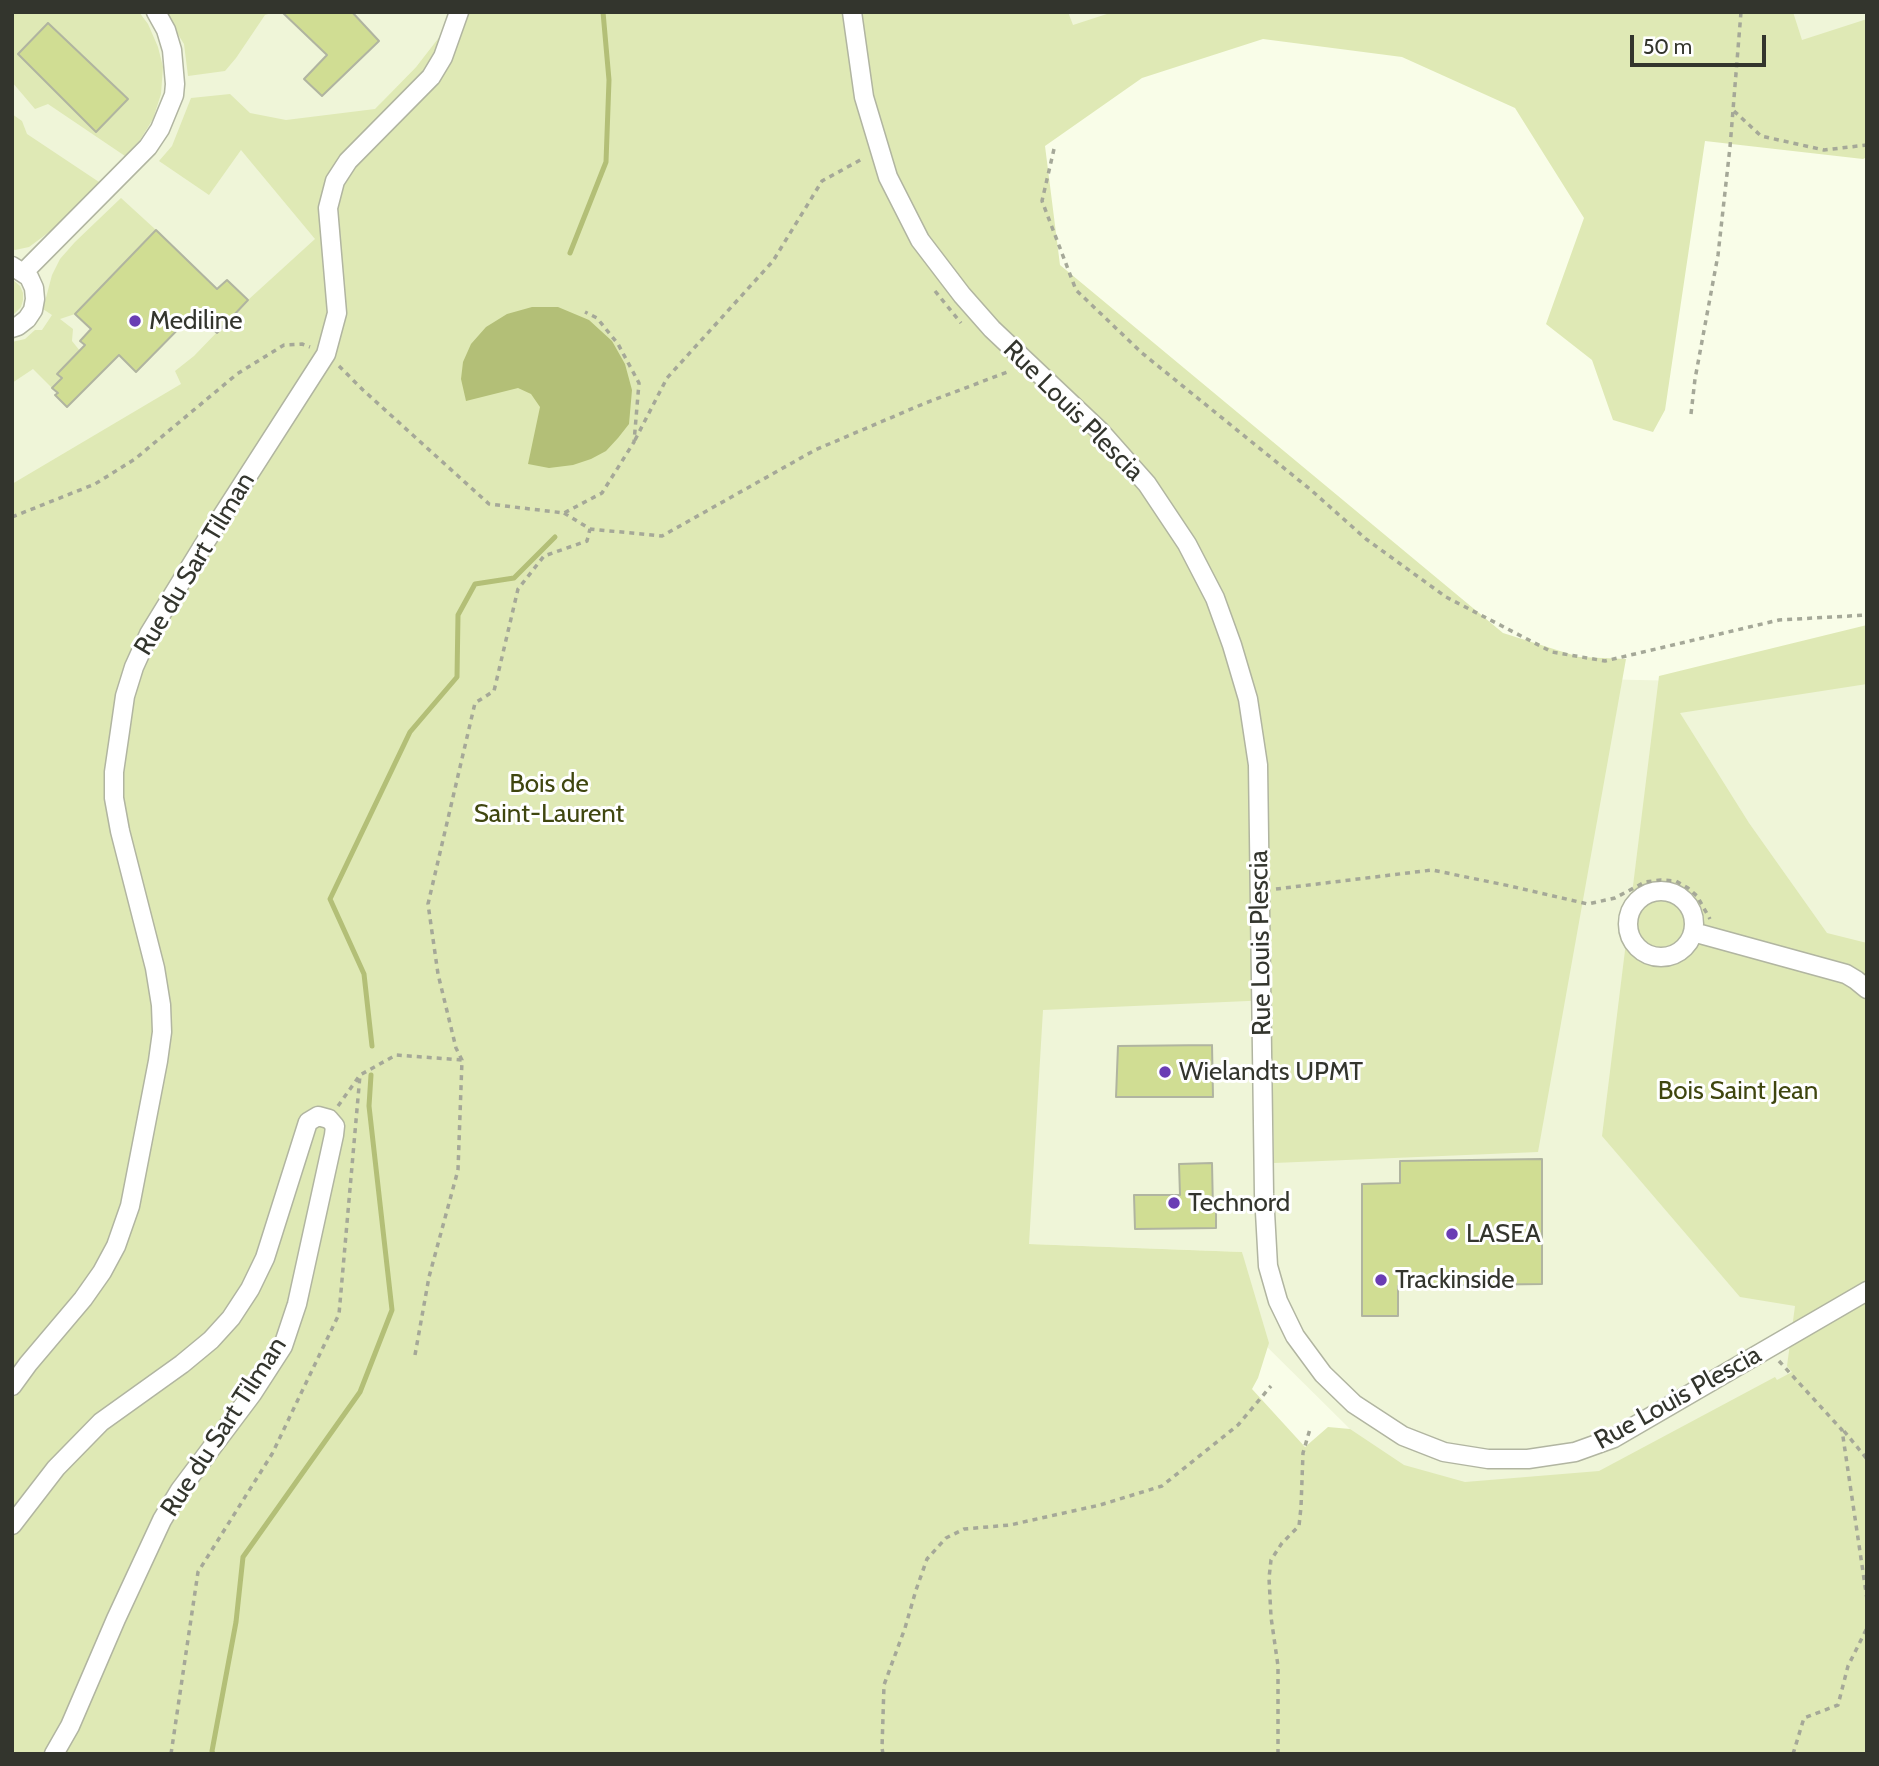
<!DOCTYPE html>
<style>
body{margin:0}
#map{position:relative;width:1879px;height:1766px;overflow:hidden;background:#f9fde8;font-family:Cabin,sans-serif}
canvas{display:block}
.frame{position:absolute;inset:0;border:14px solid #33352d;pointer-events:none}
.scale{position:absolute;left:1630px;top:35px;width:136px;height:32px;box-sizing:border-box;border:4px solid #33352d;border-top:0;padding-left:9px;font-size:21px;line-height:24px;white-space:nowrap;color:#33352d;-webkit-text-stroke:5px #fff;paint-order:stroke}
</style>
<div id="map">
<canvas width="1879" height="1766"></canvas>
<div class="frame"></div>
<div class="scale">50 m</div>
</div>
<script>
const ctx = document.querySelector('canvas').getContext('2d');
ctx.lineJoin = 'round';
function paint(path, color) {
  ctx.fillStyle = color;
  ctx.fill(path, 'evenodd');
}
function poly(rows) {
  const path = new Path2D();
  for (const r of rows) {
    if (r.length === 3) {
      path.moveTo(r[0] + r[2], r[1]);
      path.arc(r[0], r[1], r[2], 0, 2 * Math.PI);
      continue;
    }
    path.moveTo(r[0], r[1]);
    for (let i = 2; i < r.length; i += 2) path.lineTo(r[i], r[i + 1]);
  }
  return path;
}
function strokePath(path, color, width, dash) {
  ctx.strokeStyle = color;
  ctx.lineWidth = width;
  ctx.lineCap = dash ? 'butt' : 'round';
  ctx.setLineDash(dash || []);
  ctx.stroke(path);
}
function drawText(font, color, halo, rows, align = 'center') {
  ctx.font = font + ' Cabin,sans-serif';
  ctx.lineWidth = 6;
  ctx.setLineDash([]);
  ctx.textBaseline = 'middle';
  ctx.strokeStyle = halo;
  ctx.fillStyle = color;
  for (const [text, x, y, turn = 0] of rows) {
    ctx.save();
    ctx.translate(x, y);
    ctx.rotate((+turn || 0) * Math.PI / 180);
    ctx.textAlign = isNaN(turn) ? turn : align;
    if (halo) ctx.strokeText(text, 0, 0);
    ctx.fillText(text, 0, 0);
    ctx.restore();
  }
}
const built = poly([
 [12,12,451,12,447,27,416,67,381,103,306,299,12,527],
 [681,12,1173,12,865,97,1088,421,1591,679,1687,681,1867,656,1867,1738,1291,1703,1350,1429,1255,1335,1242,1252,1029,1244],
 [1787,12,1867,12,1867,34,1791,63]
]);
const green = poly([
 [12,12,139,12,148,24,158,47,163,67,161,94,153,119,140,140,125,156,48,104,35,109,12,82],
 [48,23,128,99,96,132,18,54],
 [164,12,275,12,265,15,236,58,225,71,188,76,184,44],
 [451,12,1068,12,1073,25,1113,12,1793,12,1802,40,1867,19,1867,157,1863,159,1705,141,1665,410,1653,432,1613,420,1592,360,1546,324,1584,218,1515,108,1402,57,1263,39,1142,78,1045,146,1060,265,1503,633,1579,657,1626,659,1538,1152,1274,1163,1271,1000,1043,1010,1029,1244,1242,1252,1269,1343,1258,1378,1252,1389,1305,1447,1328,1427,1350,1429,1404,1465,1465,1482,1599,1471,1775,1377,1777,1380,1792,1372,1787,1366,1795,1306,1740,1297,1602,1136,1659,676,1867,625,1867,684,1680,713,1749,823,1827,933,1867,943,1867,1754,12,1754,12,484,181,384,175,371,194,356,248,300,315,239,241,150,209,195,159,161,172,146,191,98,230,94,250,113,286,120,375,109,416,67,447,27],
 [12,114,22,121,27,134,99,182,60,224,29,247,15,250,12,249],
 [121,198,156,230,75,314,60,319,73,329,72,341,80,351,57,374,61,378,52,388,33,369,12,383,12,342,25,339,35,330,42,330,52,315,43,309,52,275,60,259,75,242],
 [12,279,20,286,23,293,23,300,21,307,12,316]
]);
const water = poly([
 [532,307,558,307,589,320,612,341,625,364,632,390,629,424,618,438,606,451,591,459,573,465,549,468,528,464,540,407,531,394,518,388,466,401,461,379,463,362,471,344,486,327,507,314]
]);
const stream = poly([
 [570,253,606,162,609,80,603,12],
 [372,1046,364,974,330,899,410,732,457,677,458,615,475,584,514,578,555,537],
 [213,1754,212,1751,236,1622,243,1557,360,1392,392,1310,369,1106,371,1075]
]);
const building = poly([
 [282,12,352,12,379,41,322,96,304,79,327,55,282,12],
 [48,23,128,99,96,132,18,54,48,23],
 [156,230,217,289,227,280,248,300,217,333,195,312,136,372,119,355,67,407,55,395,58,393,52,388,62,378,57,374,85,345,80,341,91,329,75,314,156,230],
 [1212,1045,1213,1097,1116,1097,1118,1046,1212,1045],
 [1542,1159,1542,1284,1398,1286,1398,1316,1362,1316,1362,1184,1400,1183,1400,1161,1542,1159],
 [1212,1163,1213,1211,1216,1211,1216,1228,1135,1229,1134,1195,1180,1195,1179,1164,1212,1163]
]);
const path = poly([
 [1734,111,1761,136,1824,150,1867,145],
 [1054,149,1042,201,1076,290,1142,353,1311,490,1366,539,1446,597,1552,652,1605,661,1779,620,1867,615],
 [935,291,961,323],
 [339,366,363,390,489,504,564,513,602,493,634,442,639,383,618,344,597,318,585,312],
 [1691,414,1695,379,1718,255,1730,147,1741,12],
 [635,440,667,378,773,261,822,181,864,158],
 [564,513,590,529,662,536,815,450,923,404,1010,371],
 [12,517,95,484,135,459,237,374,284,345,302,344,310,347],
 [1276,889,1432,870,1510,886,1588,904,1615,898,1645,882,1661,880,1676,881,1688,888,1697,896,1710,919],
 [338,1106,360,1075,396,1055,462,1060],
 [415,1355,429,1277,458,1170,462,1060,456,1048,438,974,428,904,475,703,494,691,518,589,544,556,587,541,590,529],
 [1779,1361,1842,1430,1867,1599],
 [1844,1431,1867,1459],
 [171,1754,198,1572,272,1454,339,1314,360,1075],
 [883,1754,882,1748,884,1685,905,1628,916,1590,927,1559,946,1538,964,1529,1010,1525,1100,1505,1162,1486,1238,1425,1271,1386],
 [1278,1754,1278,1666,1271,1617,1269,1578,1271,1560,1282,1543,1299,1526,1301,1507,1303,1453,1310,1429],
 [1793,1754,1804,1718,1838,1705,1848,1666,1867,1628]
]);
const street = poly([
 [852,12,864,97,888,177,920,240,962,295,992,329,1100,431,1147,484,1187,544,1215,598,1232,645,1248,699,1258,765,1264,1194,1268,1266,1278,1301,1295,1336,1323,1374,1354,1404,1403,1436,1444,1452,1488,1459,1528,1459,1575,1452,1614,1438,1867,1291],
 [12,266,29,277,34,288,35,299,33,310,27,319,18,326,12,328],
 [24,272,148,147,160,129,174,95,175,84,172,50,166,30,156,12],
 [1661,924,33],
 [1693,932,1846,974,1856,980,1867,989],
 [12,1386,28,1364,83,1299,102,1272,116,1246,130,1206,158,1061,162,1032,161,1005,155,968,120,831,114,798,114,772,120,731,125,696,134,667,149,634,206,541,326,354,337,313,328,208,335,181,348,161,431,77,443,57,459,12],
 [12,1525,56,1468,101,1422,182,1364,211,1340,231,1318,250,1289,265,1258,308,1122,318,1116,329,1119,335,1126,334,1135,297,1304,283,1346,252,1394,180,1490,162,1520,116,1619,70,1726,54,1754]
]);
const markers = [
 [135,321,7,"#6a3db4"],
 [1165,1072,7,"#6a3db4"],
 [1174,1203,7,"#6a3db4"],
 [1452,1234,7,"#6a3db4"],
 [1381,1280,7,"#6a3db4"]
];
const poiNames = [
 ["Mediline",149,321],
 ["Wielandts UPMT",1179,1072],
 ["Technord",1188,1203],
 ["LASEA",1466,1234],
 ["Trackinside",1395,1280]
];
const streetNames = [
 ["Rue Louis Plescia",1073,411,45],
 ["Rue du Sart Tilman",195,564,-59],
 ["Rue Louis Plescia",1261,943,-91],
 ["Rue Louis Plescia",1678,1398,-29],
 ["Rue du Sart Tilman",224,1427,-57]
];
const parkNames = [
 ["Bois de",549,784],
 ["Saint-Laurent",549,814],
 ["Bois Saint Jean",1738,1091]
];
paint(built, '#eff5d8');
paint(green, '#dfe9b5');
paint(water, '#b3bf77');
strokePath(stream, '#b3bf77', 5);
paint(building, '#d0dd93');
strokePath(building, '#b0b4a0', 2);
strokePath(street, '#b1b5a1', 21);
strokePath(path, '#a5a898', 3.5, [5, 5]);
strokePath(street, '#fff', 18);
for (const [x, y, r, color] of markers) {
  const dot = new Path2D();
  dot.arc(x, y, r, 0, 2 * Math.PI);
  ctx.fillStyle = color;
  ctx.fill(dot);
  strokePath(dot, '#fff', 2.5);
}
drawText('26px', '#33352d', '#fff', poiNames, 'left');
drawText('26px', '#33352d', '#fff', streetNames);
drawText('26px', '#3f460f', '#fff', parkNames);
</script>
